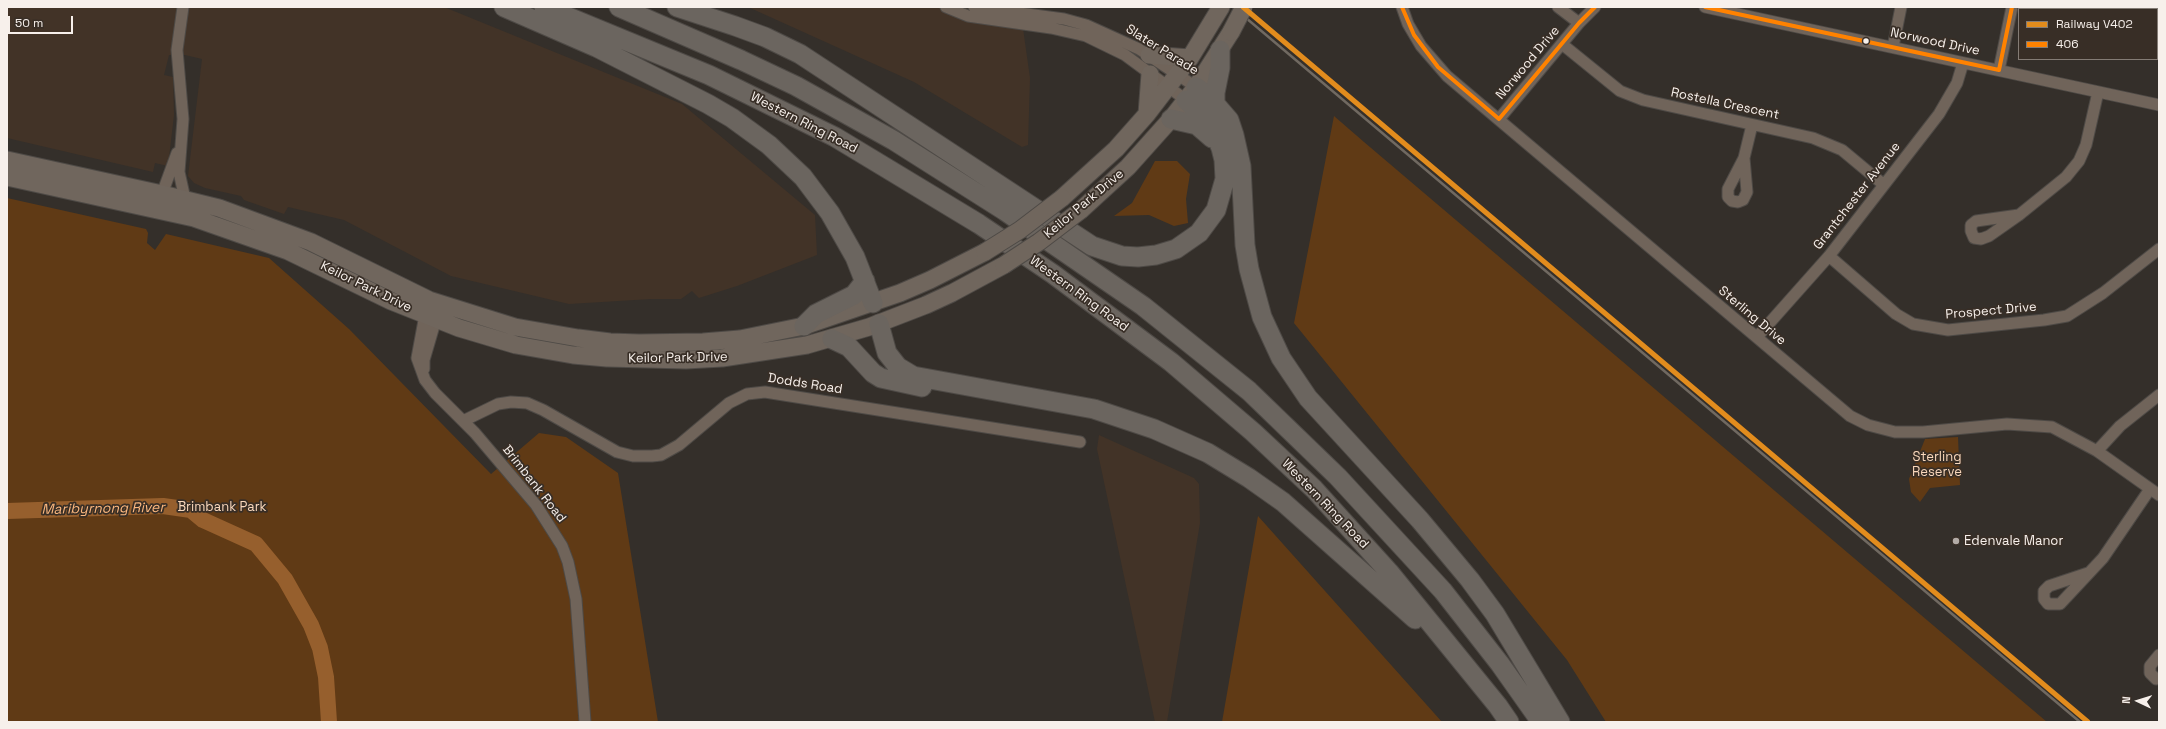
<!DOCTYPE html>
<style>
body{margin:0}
#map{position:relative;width:2166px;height:729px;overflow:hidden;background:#342f2a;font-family:"Space Grotesk",sans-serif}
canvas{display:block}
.frame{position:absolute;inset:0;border:8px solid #f7f0eb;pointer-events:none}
.legend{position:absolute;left:2018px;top:8px;width:140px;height:52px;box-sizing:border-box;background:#382e26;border:1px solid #847c75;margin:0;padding:5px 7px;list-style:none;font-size:12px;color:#f7f0eb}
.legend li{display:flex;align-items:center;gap:8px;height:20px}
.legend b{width:20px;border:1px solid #847c75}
.north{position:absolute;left:2118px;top:681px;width:40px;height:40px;-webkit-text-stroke:3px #382e26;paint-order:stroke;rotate:274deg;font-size:11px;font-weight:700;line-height:16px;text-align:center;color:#f7f0eb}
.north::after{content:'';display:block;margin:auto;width:14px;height:18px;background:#f7f0eb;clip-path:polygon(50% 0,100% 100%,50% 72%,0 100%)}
.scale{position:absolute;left:8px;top:16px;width:65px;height:18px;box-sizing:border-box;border:2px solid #f7f0eb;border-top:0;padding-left:5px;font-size:12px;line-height:14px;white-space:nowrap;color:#f7f0eb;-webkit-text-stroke:3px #382e26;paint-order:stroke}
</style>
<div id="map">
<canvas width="2166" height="729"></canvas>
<div class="frame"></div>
<ul class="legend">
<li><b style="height:5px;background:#e28c1d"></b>Railway V402</li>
<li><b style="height:5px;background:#ff8200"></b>406</li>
</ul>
<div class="north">N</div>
<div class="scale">50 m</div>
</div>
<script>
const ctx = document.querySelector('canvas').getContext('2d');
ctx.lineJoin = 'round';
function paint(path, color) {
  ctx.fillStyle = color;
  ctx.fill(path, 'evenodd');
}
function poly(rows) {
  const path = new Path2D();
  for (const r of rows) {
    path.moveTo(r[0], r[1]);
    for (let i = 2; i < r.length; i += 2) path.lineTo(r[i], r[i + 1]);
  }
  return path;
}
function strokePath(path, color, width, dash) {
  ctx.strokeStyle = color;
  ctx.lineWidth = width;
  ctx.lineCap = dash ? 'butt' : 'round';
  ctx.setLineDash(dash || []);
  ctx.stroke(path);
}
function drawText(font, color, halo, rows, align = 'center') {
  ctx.font = font + ' "Space Grotesk",sans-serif';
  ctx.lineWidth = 3.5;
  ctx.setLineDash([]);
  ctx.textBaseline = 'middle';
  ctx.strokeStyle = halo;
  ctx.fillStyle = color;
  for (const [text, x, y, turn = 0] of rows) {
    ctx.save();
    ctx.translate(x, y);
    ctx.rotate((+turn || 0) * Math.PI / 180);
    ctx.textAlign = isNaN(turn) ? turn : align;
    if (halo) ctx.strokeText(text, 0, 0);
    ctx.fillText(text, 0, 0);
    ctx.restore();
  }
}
const built = poly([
 [7,7,444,7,682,104,815,215,817,255,737,286,699,298,692,291,681,299,651,299,569,304,451,276,344,220,288,207,284,214,244,200,241,196,205,188,194,183,188,176,202,59,185,55,169,55,164,75,173,77,174,115,168,166,155,163,153,172,7,138],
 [748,7,1020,7,1030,78,1028,145,1022,147,914,82],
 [1099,435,1194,478,1199,484,1200,523,1167,722,1155,722,1097,449]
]);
const green = poly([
 [1334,116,1364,142,2047,722,1606,722,1567,660,1294,323],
 [1155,161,1177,161,1190,174,1186,199,1188,223,1174,226,1149,215,1114,216,1132,203],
 [7,198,146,229,148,233,147,243,155,250,166,234,269,258,349,329,491,474,539,433,566,437,618,473,658,722,7,722],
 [1958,437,1960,485,1930,488,1920,502,1911,492,1909,479,1925,439],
 [1258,516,1442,722,1222,722]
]);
const river = poly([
 [7,511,163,506,191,510,203,520,256,544,285,579,311,625,320,648,326,677,329,722]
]);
const street = poly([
 [183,7,177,50,183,119,179,172,185,199],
 [946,7,968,16,1051,28,1086,36,1125,55,1186,100],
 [974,7,1064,19,1086,25,1139,49,1196,87],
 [1402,7,1408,24,1421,46,1447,76,1850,416,1868,425,1895,432,1923,432,2007,424,2052,427,2097,451,2159,495],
 [1558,7,1579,23],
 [1705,7,2159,105],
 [1562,44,1620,91,1643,100,1813,138,1842,150,1884,185],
 [1893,47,1901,7],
 [1999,70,2012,7],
 [1499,119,1579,23,1595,7],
 [1744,158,1747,192,1743,200,1738,202,1732,201,1728,197,1728,189,1744,158,1752,125],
 [162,194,177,153],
 [2019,215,1976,221,1971,225,1971,231,1974,238,1981,239,1989,236,2019,215,2066,177,2079,161,2086,145,2098,92],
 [1829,256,1896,314,1913,324,1948,330,2044,320,2067,316,2103,293,2159,249],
 [425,315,417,358,425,380,435,393,475,433,536,505,562,546,568,562,576,599,585,722],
 [1757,337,1829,256,1939,114,1957,83,1963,63],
 [424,369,424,360,436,319],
 [463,421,498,404,511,402,527,403,543,410,617,452,633,456,652,456,661,455,679,445,729,403,747,394,765,392,1080,442],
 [2097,451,2120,426,2159,395],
 [2088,573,2049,586,2044,591,2044,599,2048,604,2060,604,2103,558,2150,489],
 [2159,655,2150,666,2150,673,2156,679,2159,678]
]);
const primary = poly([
 [1149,55,1190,58],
 [1147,114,1150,74],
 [7,160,162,194,219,208,311,242,429,300,515,327,578,338,610,342,639,343,703,342,740,339,804,326,900,293,930,280,985,252],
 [7,177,194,218,288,251,391,301,459,328,516,345,573,355,607,358,686,360,722,358,807,345,869,327,926,305,952,293,1004,265],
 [1062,198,1116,149,1147,114,1190,58,1221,7],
 [1081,210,1128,167,1171,119,1196,87,1231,32]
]);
const highway = poly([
 [504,7,596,47,708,104,732,118,769,145,803,177,830,213,855,257,873,303],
 [544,7,709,75,835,137,979,224,1053,274,1171,362,1253,432,1314,489,1389,572,1498,706,1509,722],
 [619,7,741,60,796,86,893,140,1005,211,1143,306,1249,391,1338,477,1443,591,1500,664,1541,722],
 [677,7,735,26,765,37,800,54,1092,246,1122,256,1138,257,1156,255,1176,249,1199,233,1216,210,1225,179,1224,160,1221,148,1211,124,1186,100],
 [1196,87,1210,98,1229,120,1234,135,1241,166,1245,245,1249,269,1262,317,1281,358,1308,398,1420,520,1470,580,1495,614,1560,722],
 [1215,103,1215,93,1220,68,1220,50],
 [1171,119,1197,125,1212,138],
 [879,324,887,353,898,367,913,376,1094,409,1154,429,1208,453,1249,478,1283,502,1415,619],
 [804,326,816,314,854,295,865,281],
 [832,339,849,347,873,373,881,378,922,387]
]);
const rail = poly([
 [1233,7,2080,722]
]);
const primaryBridge = poly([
 [1231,32,1244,7],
 [985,252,1020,230,1062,198],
 [1004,265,1039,242,1081,210]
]);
const bus1 = poly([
 [1402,7,1414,35,1438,67,1499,119,1579,23,1595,7],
 [1705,7,1999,70,2012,7]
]);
const rail1 = poly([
 [1243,7,2088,722]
]);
const markers = [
 [1866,41,3.5,"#f7f0eb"],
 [1956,541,4,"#b3aca7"]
];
const streetNames = [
 ["Norwood Drive",1935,42,12],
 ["Slater Parade",1162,50,32],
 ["Norwood Drive",1528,63,-50],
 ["Rostella Crescent",1725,104,12],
 ["Western Ring Road",804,123,27],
 ["Grantchester Avenue",1857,196,-52],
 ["Keilor Park Drive",1084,204,-40],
 ["Keilor Park Drive",366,287,26],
 ["Western Ring Road",1079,294,36],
 ["Prospect Drive",1991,311,-5],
 ["Sterling Drive",1752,316,40],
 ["Keilor Park Drive",678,358,-1],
 ["Dodds Road",805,384,9],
 ["Brimbank Road",534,484,52],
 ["Western Ring Road",1325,504,46]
];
const parkNames = [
 ["Sterling",1937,457],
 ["Reserve",1937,472],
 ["Brimbank Park",222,507]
];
const poiNames = [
 ["Edenvale Manor",1964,541]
];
const waterNames = [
 ["Maribyrnong River",103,509,-1]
];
paint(built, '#423327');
paint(green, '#603a15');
strokePath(river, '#965f2d', 16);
strokePath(street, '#4e4a46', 13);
strokePath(primary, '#4e4a46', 19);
strokePath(highway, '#4e4a46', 21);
strokePath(street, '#70645a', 11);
strokePath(primary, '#70665d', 17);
strokePath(highway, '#6b655f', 19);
strokePath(rail, '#706961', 2.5);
strokePath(primaryBridge, '#4e4a46', 19, []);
strokePath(primaryBridge, '#70665d', 17);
strokePath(bus1, '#ff8200', 4);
strokePath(rail1, '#e28c1d', 5);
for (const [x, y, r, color] of markers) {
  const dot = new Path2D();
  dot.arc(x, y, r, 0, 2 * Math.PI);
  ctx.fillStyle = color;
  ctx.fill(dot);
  strokePath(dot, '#382e26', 1.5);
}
drawText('13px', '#f7f0eb', '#382e26', streetNames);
drawText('13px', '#fad8bc', '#382e26', parkNames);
drawText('13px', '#f7f0eb', '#382e26', poiNames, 'left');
drawText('italic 14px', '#fcb87f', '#382e26', waterNames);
</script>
